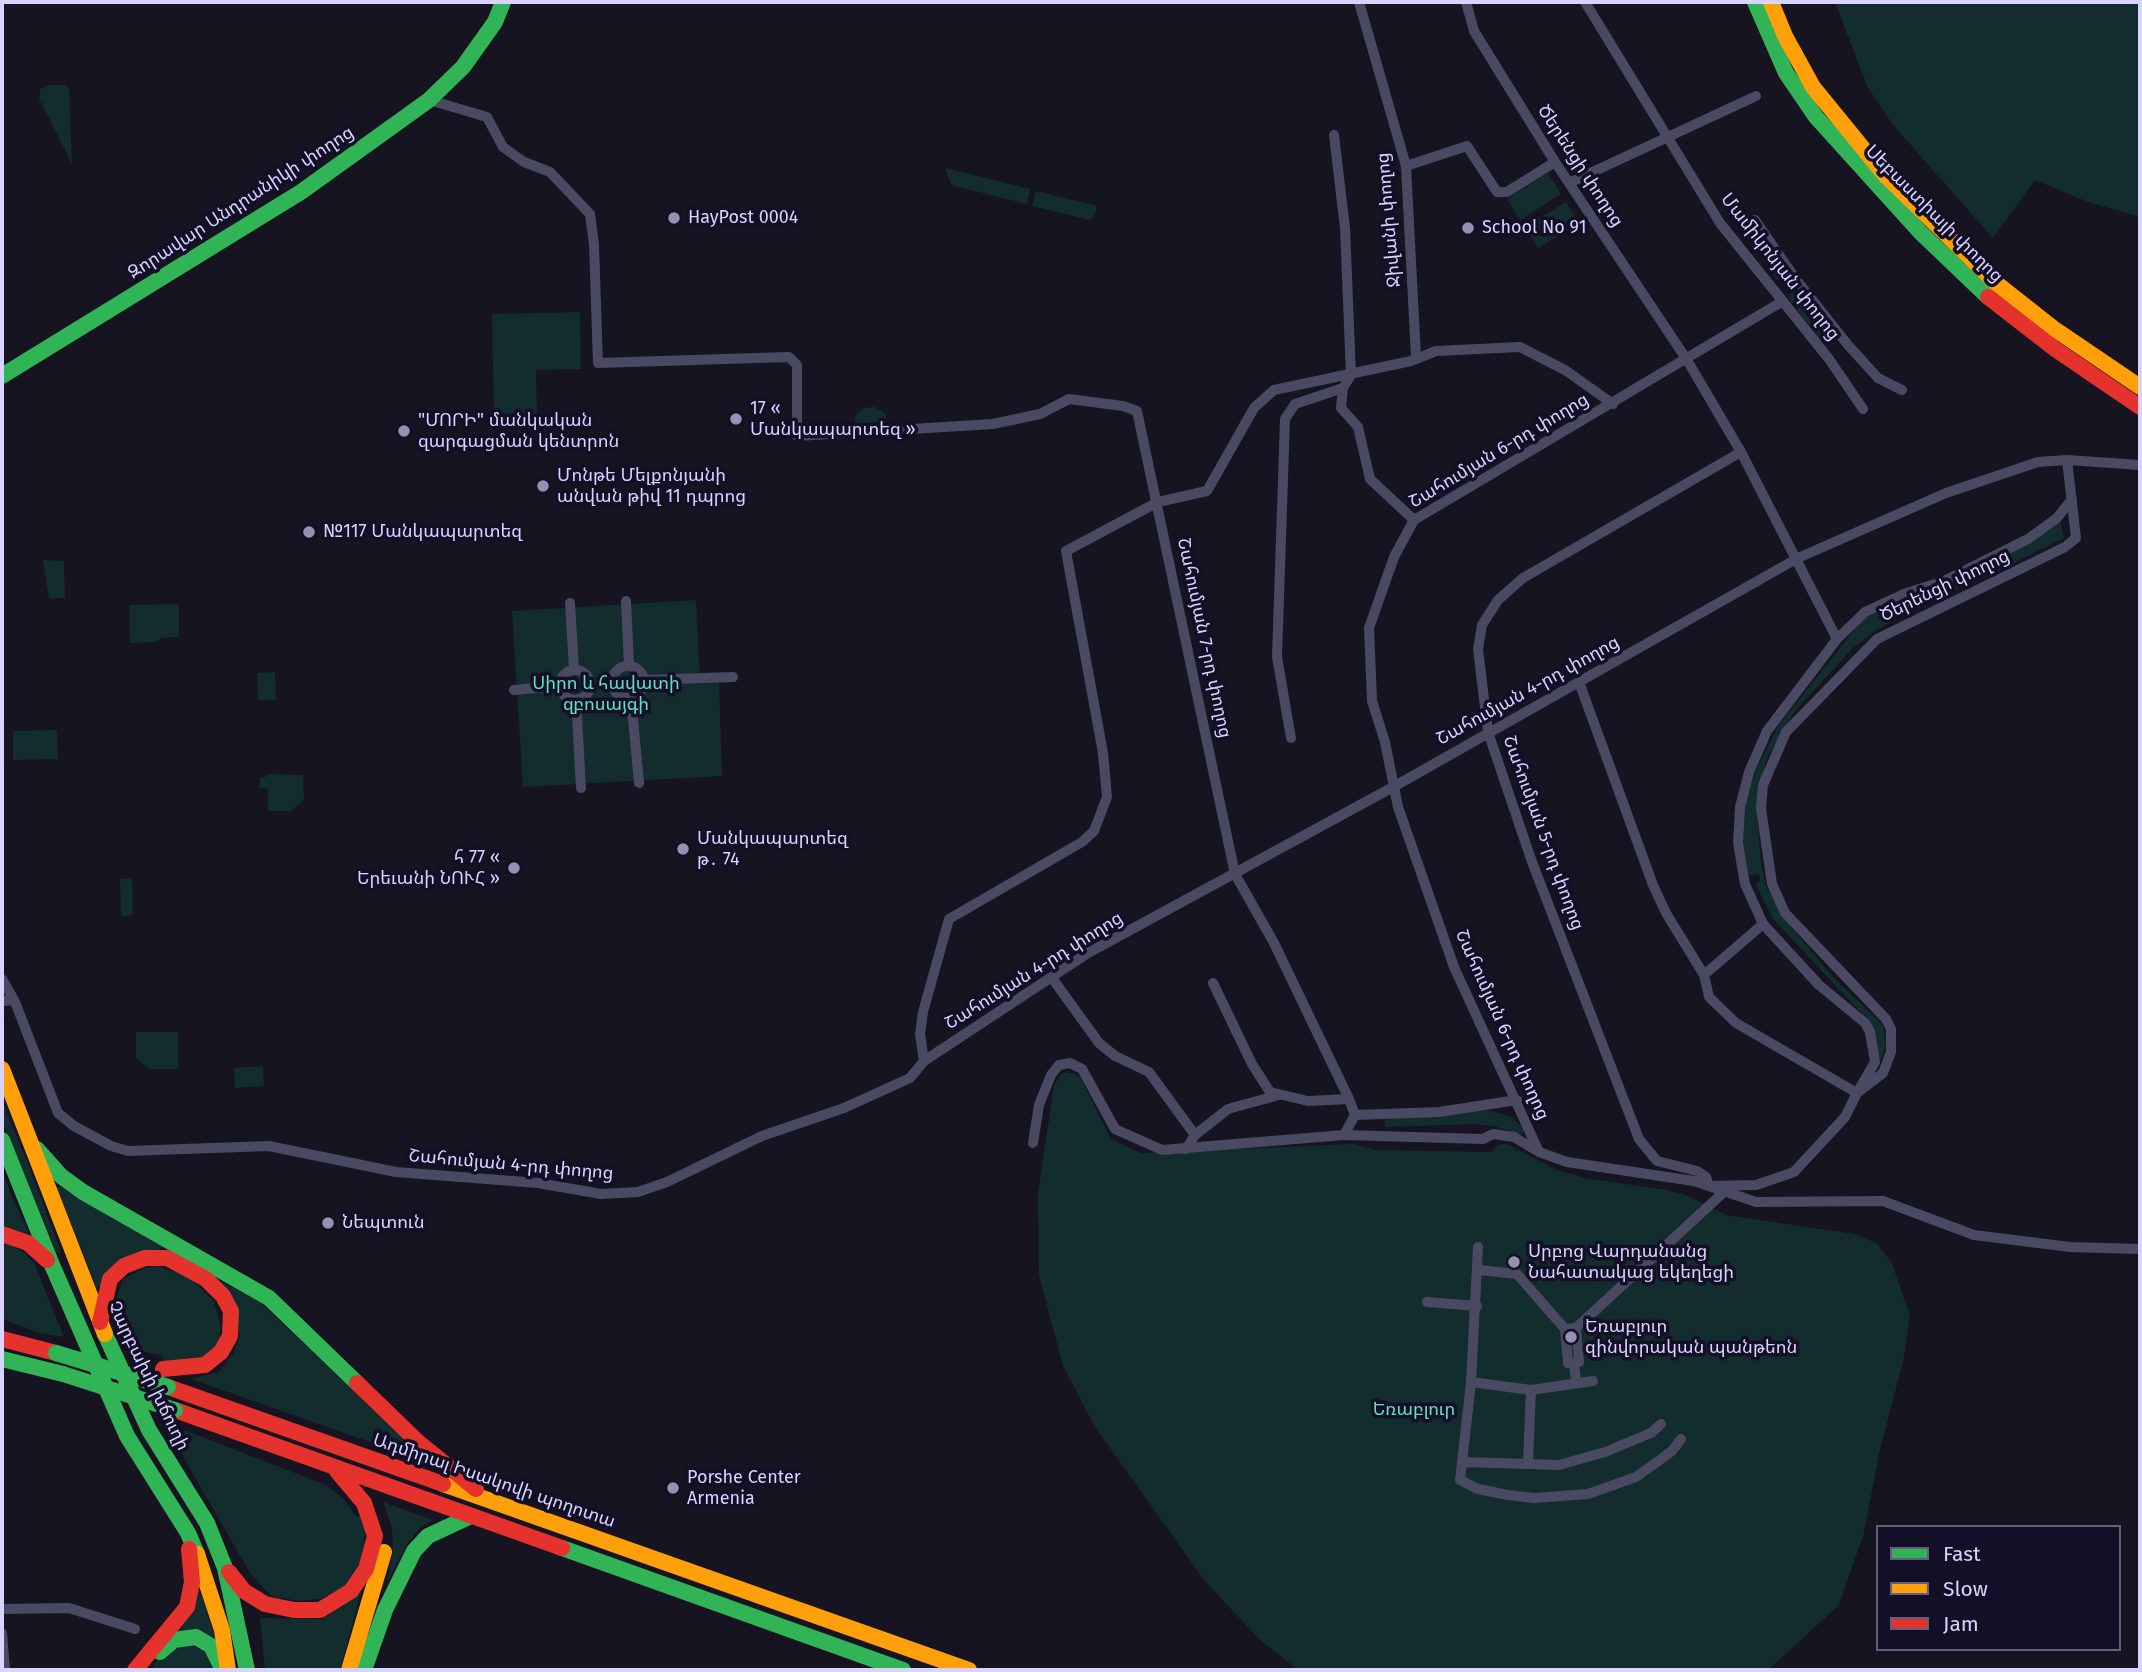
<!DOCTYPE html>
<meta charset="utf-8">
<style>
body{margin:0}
#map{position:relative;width:2142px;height:1672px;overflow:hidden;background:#161421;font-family:"Fira Sans",sans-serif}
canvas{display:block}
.frame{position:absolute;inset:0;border:4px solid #d9d4ff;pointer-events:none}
.legend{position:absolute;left:1876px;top:1525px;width:245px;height:126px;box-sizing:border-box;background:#130f26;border:2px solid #625e7d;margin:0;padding:9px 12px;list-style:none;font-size:21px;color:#d9d4ff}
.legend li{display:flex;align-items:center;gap:14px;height:35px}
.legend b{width:35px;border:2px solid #625e7d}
</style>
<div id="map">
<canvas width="2142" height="1672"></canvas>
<div class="frame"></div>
<ul class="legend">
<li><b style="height:9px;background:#30b455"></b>Fast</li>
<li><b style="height:9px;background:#ff9f0a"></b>Slow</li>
<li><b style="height:9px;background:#e5322d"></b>Jam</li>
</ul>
</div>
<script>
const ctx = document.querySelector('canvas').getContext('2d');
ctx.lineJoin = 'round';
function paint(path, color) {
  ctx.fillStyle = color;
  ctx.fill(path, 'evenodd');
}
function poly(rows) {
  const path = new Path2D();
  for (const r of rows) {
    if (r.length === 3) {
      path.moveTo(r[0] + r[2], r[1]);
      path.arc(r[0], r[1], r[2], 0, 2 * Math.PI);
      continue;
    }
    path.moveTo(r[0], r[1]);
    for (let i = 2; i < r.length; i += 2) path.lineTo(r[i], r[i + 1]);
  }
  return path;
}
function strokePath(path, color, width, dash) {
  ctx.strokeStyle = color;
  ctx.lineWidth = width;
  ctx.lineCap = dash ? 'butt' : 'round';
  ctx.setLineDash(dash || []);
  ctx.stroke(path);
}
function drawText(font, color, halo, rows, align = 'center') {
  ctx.font = font + ' "Fira Sans","Noto Sans Armenian",sans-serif';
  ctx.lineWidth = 7;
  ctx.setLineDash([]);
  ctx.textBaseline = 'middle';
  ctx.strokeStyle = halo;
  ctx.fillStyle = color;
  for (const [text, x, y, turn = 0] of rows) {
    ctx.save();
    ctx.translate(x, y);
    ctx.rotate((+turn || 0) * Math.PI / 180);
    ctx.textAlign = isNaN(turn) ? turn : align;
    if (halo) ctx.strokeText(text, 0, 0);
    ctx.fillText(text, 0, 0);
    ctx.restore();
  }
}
const green = poly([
 [1835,2,2140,2,2140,217,2088,202,2035,180,1993,238,1893,125,1867,86],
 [48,85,66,85,69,89,72,164,39,99,40,89],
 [945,168,1030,189,1027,204,951,185],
 [1548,173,1561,194,1520,220,1507,199],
 [1036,191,1097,206,1095,215,1090,220,1032,206],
 [1566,202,1579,223,1538,248,1525,227],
 [1762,243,1787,276,1785,281,1777,280,1758,252,1757,246],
 [1792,290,1798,291,1834,336,1833,345,1824,344,1789,299],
 [580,312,581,369,536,370,537,416,494,417,492,314],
 [875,407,886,414,886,423,882,430,859,430,855,425,855,416,864,408],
 [2060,521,2064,538,2002,569,1918,606,1872,633,1852,649,1795,711,1766,760,1757,812,1761,863,1766,886,1790,926,1833,977,1883,1025,1886,1046,1876,1073,1867,1019,1773,919,1756,885,1760,880,1759,874,1749,875,1741,837,1744,805,1753,776,1778,726,1862,620,1892,603,1962,579,1961,576],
 [43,560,64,561,65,598,49,598],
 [696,600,700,680,719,682,722,776,523,787,512,611],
 [179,604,179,637,161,638,157,642,130,643,129,605],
 [275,672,276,700,258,700,257,673],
 [57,730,58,759,13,760,13,731],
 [267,774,303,775,304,800,291,811,268,811,268,789,259,788,260,777,266,777],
 [132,878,133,915,121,916,120,879],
 [136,1032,178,1032,178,1069,149,1069,136,1058],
 [263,1066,264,1086,235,1088,234,1068],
 [1063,1072,1076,1074,1081,1079,1111,1139,1141,1153,1352,1144,1376,1150,1491,1152,1498,1145,1507,1144,1557,1170,1585,1178,1667,1190,1686,1195,1726,1215,1855,1234,1876,1243,1891,1261,1910,1316,1904,1358,1880,1449,1864,1533,1839,1605,1768,1670,1298,1670,1259,1639,1204,1580,1095,1427,1063,1366,1039,1276,1038,1193,1054,1085],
 [2,1101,31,1171,61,1252,57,1253,2,1121],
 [1485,1110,1512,1117,1525,1131,1521,1135,1494,1126,1474,1124,1385,1127,1385,1119],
 [2,1170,13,1199,29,1234,2,1227],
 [59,1186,163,1247,97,1288,57,1188],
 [2,1240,26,1254,34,1263,64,1337,39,1333,2,1319],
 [158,1266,190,1278,214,1301,221,1329,219,1342,205,1358,166,1362,160,1355,128,1349,114,1306,123,1279,144,1268],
 [212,1277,260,1302,422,1457,421,1460,191,1379,219,1372,234,1352,240,1335],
 [171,1429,187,1431,326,1485,344,1499,356,1517,360,1515,365,1530,362,1559,348,1585,320,1599,298,1601,271,1596,250,1573,186,1462],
 [383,1502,433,1520,420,1528,408,1543,387,1583,393,1551,392,1528],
 [195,1583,203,1599,222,1660,175,1637],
 [361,1592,340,1670,265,1670,260,1618,322,1619],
 [191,1640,221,1670,151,1670,164,1650]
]);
const street = poly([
 [1359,2,1406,166,1416,357],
 [1466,2,1474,31,1555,162,1687,360,1741,452,1837,639],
 [1585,2,1720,223,1829,359,1863,409],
 [426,99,487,117,503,147,524,162,550,172,590,214,594,245,598,363,789,357,797,365,797,436,993,424,1040,414,1069,399,1123,406,1137,411,1235,874,1274,943,1349,1099,1355,1115,1344,1135],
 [1334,135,1345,228,1351,375,1343,388,1341,408,1358,427,1370,479,1414,520],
 [1406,166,1467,146,1497,192,1507,192,1555,162],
 [1569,183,1756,96],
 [1755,220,1795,278,1848,345,1878,378,1902,390],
 [1741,452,1523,578,1498,600,1482,625,1478,649,1488,732,1532,862,1639,1139,1657,1161,1697,1171,1706,1177,1709,1186,1756,1185,1794,1172,1845,1117,1857,1093,1883,1073,1891,1052,1891,1029,1886,1019,1785,913,1772,884,1761,808,1763,785,1786,732,1877,639,2065,547,2076,538,2067,460],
 [626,601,629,665],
 [570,603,574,670],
 [628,682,16],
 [575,685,15],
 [645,680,733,677],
 [1579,682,1653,885,1666,913,1704,975,1709,997,1736,1023,1857,1093,1875,1062,1870,1032,1865,1023,1819,985,1763,924,1745,884,1738,843,1740,807,1749,772,1767,731,1837,639,1865,612,1904,594,1944,581,2028,539,2057,518,2072,499],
 [514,690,560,686],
 [631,698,639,783],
 [576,700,581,788],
 [1291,738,1277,657,1285,419,1295,404,1343,388],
 [1704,975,1763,924],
 [1052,978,1099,1043,1115,1056,1149,1072,1195,1135,1186,1149],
 [2,979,14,1000],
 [1213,983,1252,1064,1270,1092,1308,1101,1349,1099],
 [2,1001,14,1000,17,1007,58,1113,74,1126,111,1146,128,1151,269,1146,396,1172,538,1183,601,1194,638,1192,667,1182,762,1136,844,1108,910,1078,924,1061,1088,953,1395,786,1798,558,1946,493,2038,462,2067,460,2140,465],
 [924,1061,920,1034,923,1012,949,919,1082,842,1094,831,1107,797,1103,753,1066,551,1158,502,1207,491,1254,408,1274,390,1411,361,1436,351,1520,347,1565,370,1613,404],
 [1355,1115,1439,1112,1517,1100],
 [1195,1135,1228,1109,1279,1095],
 [1033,1143,1039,1105,1051,1075,1059,1065,1070,1063,1082,1069,1115,1129,1162,1150,1344,1135,1483,1139,1493,1134,1514,1137,1539,1152,1567,1162,1694,1181,1756,1202,1883,1201,1974,1235,2070,1247,2140,1249],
 [1539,1152,1454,967,1398,807,1385,742,1372,701,1369,628,1394,557,1414,520,1783,301],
 [1478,1247,1471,1382,1460,1480,1478,1489,1508,1495,1534,1498,1588,1494,1636,1477,1672,1451,1681,1439],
 [1479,1270,1517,1274,1565,1329,1576,1328,1724,1192],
 [1427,1302,1477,1306],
 [1576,1328,1579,1362,1574,1363,1576,1382],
 [1565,1329,1568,1363,1574,1363],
 [1471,1382,1531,1390,1593,1381],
 [1464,1462,1559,1465,1605,1452,1651,1433,1661,1424],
 [1528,1462,1531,1390],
 [2,1609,69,1608,135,1629],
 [2,1633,5,1670]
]);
const fast = poly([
 [1755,2,1786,73,1816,117,1920,232,1988,297],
 [2,376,301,192,429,100,463,67,495,22,503,2],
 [2,1140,52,1265,127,1436,188,1533,197,1554],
 [37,1149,61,1176,83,1192,269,1298,357,1383],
 [105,1334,149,1430,207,1523,225,1568,247,1670],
 [2,1359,63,1374],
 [562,1548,903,1670],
 [160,1652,174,1640,196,1637,211,1646,222,1668],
 [364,1670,385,1610,414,1551,428,1536,471,1516]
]);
const slow = poly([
 [1771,2,1785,36,1813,87,1884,174,1996,283,2053,328,2140,387],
 [2,1069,105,1334],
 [443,1484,969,1670],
 [197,1554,222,1630,228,1670],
 [349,1670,384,1552]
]);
const jam = poly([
 [1988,297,2055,349,2140,407],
 [2,1234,28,1243,47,1260],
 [100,1322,110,1279,124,1266,145,1258,167,1258,206,1279,223,1296,231,1311,230,1336,221,1352,205,1365,163,1369],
 [2,1339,56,1353],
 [357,1383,418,1442,476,1489],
 [168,1387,443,1484],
 [175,1410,562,1548],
 [229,1572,244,1591,265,1604,294,1610,320,1610,351,1591,366,1569,375,1536,364,1503,337,1471],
 [135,1670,187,1607,192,1582,189,1549]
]);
const fastBridge = poly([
 [56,1353,168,1387],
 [63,1374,175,1410]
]);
const markers = [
 [674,218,7,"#9591b1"],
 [1468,228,7,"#9591b1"],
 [736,419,7,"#9591b1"],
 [404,431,7,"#9591b1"],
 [543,486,7,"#9591b1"],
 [309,532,7,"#9591b1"],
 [683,849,7,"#9591b1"],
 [514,868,7,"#9591b1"],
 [328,1223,7,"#9591b1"],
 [1514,1262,7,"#9591b1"],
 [1571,1337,7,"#9591b1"],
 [673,1488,7,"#9591b1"]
];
const streetNames = [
 ["Ծերենցի փողոց",1580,166,57],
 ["Զորավար Անդրանիկի փողոց",241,203,-33],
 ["Սեբաստիայի փողոց",1934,214,45],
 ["Ջիվանի փողոց",1389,220,-95],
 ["Մամիկոնյան փողոց",1780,267,52],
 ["Շահումյան 6-րդ փողոց",1499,451,-31],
 ["Ծերենցի փողոց",1945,586,-26],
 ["Շահումյան 7-րդ փողոց",1204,638,78],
 ["Շահումյան 4-րդ փողոց",1528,691,-29],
 ["Շահումյան 5-րդ փողոց",1543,833,70],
 ["Շահումյան 4-րդ փողոց",1034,971,-32],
 ["Շահումյան 6-րդ փողոց",1502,1025,66],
 ["Շահումյան 4-րդ փողոց",511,1165,5],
 ["Չարբախի խճուղի",148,1376,64],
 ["Ադմիրալ Իսակովի պողոտա",494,1481,19]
];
const poiNames = [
 ["HayPost 0004",688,218],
 ["School No 91",1482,228],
 ["17 «",750,409],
 ["Մանկապարտեզ »",750,430],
 ["\"ՄՈՐԻ\" մանկական",418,421],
 ["զարգացման կենտրոն",418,442],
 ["Մոնթե Մելքոնյանի",557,476],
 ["անվան թիվ 11 դպրոց",557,497],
 ["№117 Մանկապարտեզ",323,532],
 ["Մանկապարտեզ",697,839],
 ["թ․ 74",697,860],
 ["հ 77 «",500,858,"right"],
 ["Երեւանի ՆՈՒՀ »",500,879,"right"],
 ["Նեպտուն",342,1223],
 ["Սրբոց Վարդանանց",1528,1252],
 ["Նահատակաց եկեղեցի",1528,1273],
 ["Եռաբլուր",1585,1327],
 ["զինվորական պանթեոն",1585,1348],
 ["Porshe Center",687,1478],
 ["Armenia",687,1499]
];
const parkNames = [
 ["Սիրո և հավատի",606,684],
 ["զբոսայգի",606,705],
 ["Եռաբլուր",1414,1410]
];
paint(green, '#132c2d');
strokePath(street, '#4a4962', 10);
strokePath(fast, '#30b455', 16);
strokePath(slow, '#ff9f0a', 16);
strokePath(jam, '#e5322d', 16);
strokePath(fastBridge, '#30b455', 16);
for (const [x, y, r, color] of markers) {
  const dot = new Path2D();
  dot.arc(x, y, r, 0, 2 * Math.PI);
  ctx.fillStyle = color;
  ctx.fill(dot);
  strokePath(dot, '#130f26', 2.5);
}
drawText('18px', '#d9d4ff', '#130f26', streetNames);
drawText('18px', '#d9d4ff', '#130f26', poiNames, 'left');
drawText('18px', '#5fe0c0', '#130f26', parkNames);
</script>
